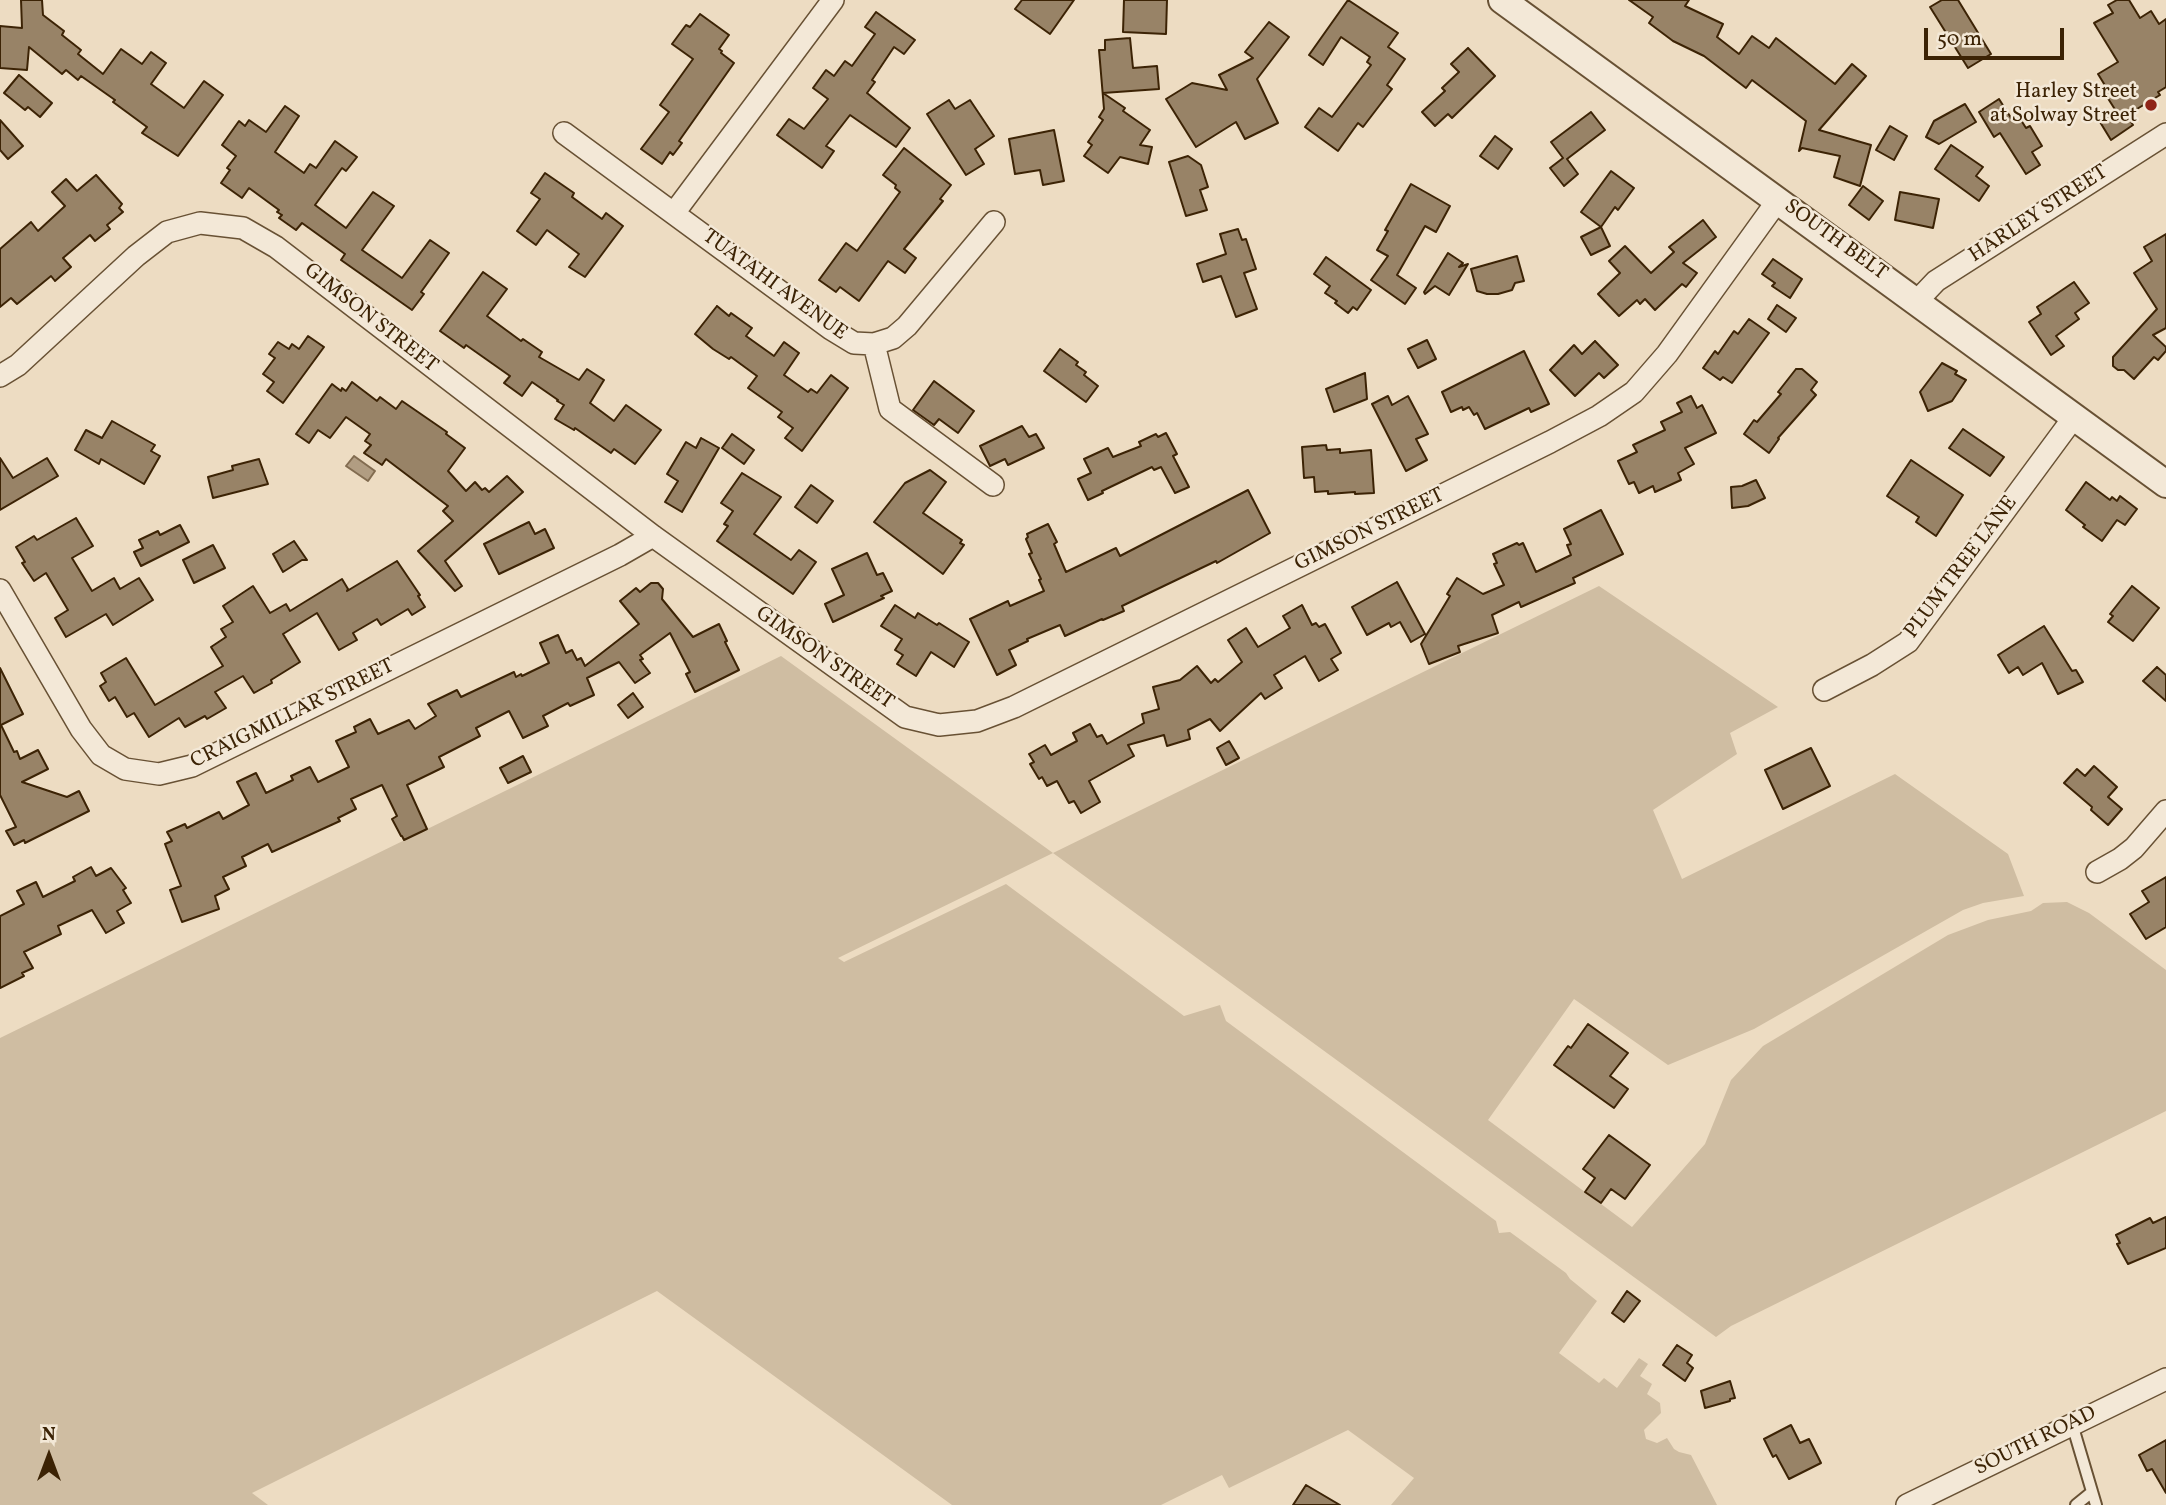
<!DOCTYPE html>
<style>
body{margin:0}
#map{position:relative;width:2166px;height:1505px;overflow:hidden;background:#eddcc2;font-family:Vollkorn,serif}
canvas{display:block}
.north{position:absolute;left:14px;top:1421px;width:70px;height:70px;-webkit-text-stroke:5px #f3e8d7;paint-order:stroke;rotate:0deg;font-size:19px;font-weight:700;line-height:28px;text-align:center;color:#3c2305}
.north::after{content:'';display:block;margin:auto;width:24px;height:32px;background:#3c2305;clip-path:polygon(50% 0,100% 100%,50% 72%,0 100%)}
.scale{position:absolute;left:1924px;top:28px;width:140px;height:32px;box-sizing:border-box;border:4px solid #3c2305;border-top:0;padding-left:9px;font-size:21px;line-height:24px;white-space:nowrap;color:#3c2305;-webkit-text-stroke:5px #f3e8d7;paint-order:stroke}
</style>
<div id="map">
<canvas width="2166" height="1505"></canvas>
<div class="north">N</div>
<div class="scale">50 m</div>
</div>
<script>
const ctx = document.querySelector('canvas').getContext('2d');
ctx.lineJoin = 'round';
function paint(path, color) {
  ctx.fillStyle = color;
  ctx.fill(path, 'evenodd');
}
function poly(rows) {
  const path = new Path2D();
  for (const r of rows) {
    path.moveTo(r[0], r[1]);
    for (let i = 2; i < r.length; i += 2) path.lineTo(r[i], r[i + 1]);
  }
  return path;
}
function strokePath(path, color, width, dash) {
  ctx.strokeStyle = color;
  ctx.lineWidth = width;
  ctx.lineCap = dash ? 'butt' : 'round';
  ctx.setLineDash(dash || []);
  ctx.stroke(path);
}
function drawText(font, color, halo, rows, align = 'center') {
  ctx.font = font + ' Vollkorn,serif';
  ctx.lineWidth = 5;
  ctx.setLineDash([]);
  ctx.textBaseline = 'middle';
  ctx.strokeStyle = halo;
  ctx.fillStyle = color;
  for (const [text, x, y, turn = 0] of rows) {
    ctx.save();
    ctx.translate(x, y);
    ctx.rotate((+turn || 0) * Math.PI / 180);
    ctx.textAlign = isNaN(turn) ? turn : align;
    if (halo) ctx.strokeText(text, 0, 0);
    ctx.fillText(text, 0, 0);
    ctx.restore();
  }
}
const green = poly([
 [1599,586,1778,707,1730,733,1737,754,1653,810,1682,879,1895,774,2008,854,2024,896,1983,903,1963,910,1754,1029,1668,1065,1574,999,1488,1120,1632,1227,1705,1144,1731,1080,1763,1046,1948,935,1988,920,2031,911,2043,903,2067,902,2089,913,2166,970,2166,1111,1731,1326,1716,1337,1053,853,838,958,844,962,1006,884,1184,1016,1220,1005,1226,1021,1496,1221,1499,1233,1510,1232,1566,1273,1570,1279,1597,1301,1559,1353,1599,1383,1604,1378,1617,1388,1639,1358,1648,1364,1640,1376,1652,1384,1647,1394,1660,1403,1661,1413,1644,1430,1646,1439,1657,1443,1667,1438,1674,1449,1679,1452,1691,1455,1717,1505,1391,1505,1414,1478,1348,1430,1229,1488,1222,1475,1161,1505,952,1505,657,1291,252,1493,268,1505,0,1505,0,1038,781,656,1053,853]
]);
const water = poly([
 [354,456,375,471,368,481,346,466,354,456]
]);
const building = poly([
 [21,0,42,0,43,15,64,31,62,35,81,50,78,54,103,74,121,49,142,64,151,52,166,63,151,84,184,108,204,81,223,95,178,156,142,133,147,127,113,102,115,100,81,76,78,80,66,70,62,74,29,47,27,70,0,68,0,26,22,28,21,0],
 [1022,0,1074,0,1050,34,1015,9,1022,0],
 [1124,0,1167,0,1166,34,1123,32,1124,0],
 [1348,0,1398,33,1388,47,1405,59,1387,85,1392,89,1363,127,1358,123,1338,151,1305,127,1319,108,1332,117,1371,65,1367,62,1370,57,1341,37,1323,65,1309,55,1348,0],
 [1629,0,1689,0,1685,6,1723,24,1717,37,1739,54,1752,36,1769,48,1776,38,1835,84,1852,64,1866,76,1819,130,1871,145,1860,186,1834,177,1840,156,1802,148,1799,151,1806,121,1752,80,1746,88,1704,56,1673,41,1649,23,1653,17,1629,0],
 [1942,0,1958,0,1991,54,1968,68,1930,7,1942,0],
 [2117,0,2129,0,2140,18,2151,11,2159,24,2166,19,2166,87,2158,92,2160,95,2127,115,2133,125,2111,140,2100,122,2116,111,2102,89,2106,87,2098,74,2118,62,2094,23,2113,13,2108,5,2117,0],
 [876,12,915,40,904,54,894,47,872,80,875,82,867,93,910,128,896,147,850,115,826,146,834,151,822,168,777,135,789,119,804,129,828,99,813,88,826,70,834,76,845,61,852,66,875,34,865,27,876,12],
 [700,14,729,35,719,49,722,51,721,53,734,63,679,141,682,143,673,155,670,152,662,164,641,149,669,112,660,105,693,59,672,44,686,25,690,27,700,14],
 [1269,22,1289,37,1257,79,1278,123,1245,139,1236,122,1196,147,1166,99,1192,83,1227,90,1219,75,1253,58,1245,52,1269,22],
 [1130,38,1133,68,1157,66,1159,89,1103,93,1125,108,1123,111,1150,130,1140,145,1152,147,1148,164,1120,157,1108,173,1084,156,1092,145,1088,142,1103,120,1099,117,1104,109,1099,50,1105,50,1105,40,1130,38],
 [1468,48,1495,76,1452,118,1448,114,1435,126,1422,112,1445,91,1442,88,1459,72,1451,64,1468,48],
 [19,75,52,103,40,117,28,107,25,110,4,93,19,75],
 [1999,99,2013,121,2019,117,2026,128,2030,126,2042,146,2032,152,2040,165,2026,174,2000,133,1994,137,1979,112,1999,99],
 [949,100,955,109,970,100,994,136,975,149,984,164,966,175,927,114,949,100],
 [1965,104,1976,122,1939,144,1926,137,1934,121,1965,104],
 [285,106,299,116,275,152,304,173,310,164,316,168,335,141,357,157,346,171,342,168,315,205,346,228,373,192,394,206,362,250,402,278,430,240,449,253,421,292,424,294,412,310,341,260,345,254,302,223,296,230,279,218,282,215,277,212,279,210,249,188,242,198,221,183,230,170,227,168,236,156,222,145,239,121,245,126,249,120,266,132,285,106],
 [1591,112,1605,130,1567,159,1578,174,1564,186,1550,168,1563,158,1551,142,1591,112],
 [0,120,23,146,8,159,0,150,0,120],
 [1890,126,1907,136,1894,160,1876,150,1890,126],
 [1054,130,1064,181,1043,185,1040,170,1015,174,1009,139,1054,130],
 [1495,136,1512,149,1498,169,1480,156,1495,136],
 [1951,145,1983,167,1976,176,1989,186,1979,201,1935,169,1951,145],
 [904,148,951,185,940,199,943,201,904,249,916,258,905,273,888,261,859,301,840,287,836,292,819,280,846,243,857,251,900,192,895,188,896,185,883,175,904,148],
 [1188,156,1201,165,1208,187,1200,190,1207,210,1186,216,1169,162,1188,156],
 [1611,171,1634,188,1618,210,1615,207,1601,227,1581,212,1611,171],
 [545,173,574,193,572,197,602,219,606,213,623,226,585,277,569,267,579,254,547,230,536,245,517,231,540,199,531,193,545,173],
 [96,175,122,204,119,208,123,212,107,225,110,229,95,241,90,235,63,258,71,267,55,281,51,276,17,304,11,298,0,307,0,249,31,222,38,231,65,206,52,192,66,179,77,191,96,175],
 [1411,184,1450,206,1436,232,1425,226,1397,275,1416,288,1405,304,1371,280,1388,256,1377,250,1388,231,1385,230,1411,184],
 [1863,186,1883,201,1869,220,1849,205,1863,186],
 [1900,192,1939,199,1933,228,1895,220,1900,192],
 [1703,220,1716,237,1683,263,1697,273,1686,287,1682,284,1655,310,1645,299,1640,304,1637,300,1619,316,1598,294,1620,273,1609,261,1625,246,1651,273,1674,252,1669,247,1703,220],
 [1601,227,1610,246,1591,255,1581,237,1601,227],
 [1238,229,1242,240,1246,239,1256,269,1244,273,1257,309,1236,317,1221,276,1203,282,1197,264,1226,254,1220,234,1238,229],
 [2166,234,2166,328,2153,335,2166,347,2166,351,2158,360,2154,357,2134,379,2124,370,2118,370,2113,366,2113,357,2157,309,2134,273,2152,261,2144,247,2166,234],
 [1448,253,1463,263,1459,267,1468,264,1449,295,1435,286,1425,294,1424,292,1448,253],
 [1517,256,1524,281,1515,283,1512,290,1498,294,1487,294,1477,291,1471,269,1517,256],
 [1326,257,1371,290,1357,310,1353,307,1348,313,1335,303,1337,301,1325,293,1330,286,1314,274,1326,257],
 [1773,259,1802,279,1790,298,1772,286,1775,283,1762,274,1773,259],
 [483,272,507,289,487,316,521,341,523,339,542,352,539,357,579,380,587,369,604,380,590,403,614,421,626,405,661,430,635,464,614,449,611,453,575,428,574,430,555,419,564,405,557,401,558,400,532,382,522,396,504,383,510,376,466,345,464,348,440,331,483,272],
 [2074,282,2089,303,2075,313,2079,319,2056,336,2064,346,2051,355,2029,322,2041,314,2037,307,2074,282],
 [1777,305,1796,318,1786,332,1768,319,1777,305],
 [717,306,729,316,731,313,752,328,746,336,774,356,784,342,799,353,784,375,808,392,811,389,817,393,831,375,848,388,802,451,785,438,793,428,778,417,782,412,748,388,757,376,731,357,729,359,713,349,695,334,717,306],
 [1749,319,1769,333,1732,383,1723,377,1720,380,1703,368,1715,351,1718,354,1734,331,1738,334,1749,319],
 [308,336,324,347,283,403,267,391,274,382,263,374,275,358,269,354,278,342,289,349,292,344,299,349,308,336],
 [1427,340,1436,359,1418,368,1408,349,1427,340],
 [1595,341,1618,365,1604,378,1599,373,1575,396,1550,370,1574,345,1582,354,1595,341],
 [1060,349,1078,362,1076,365,1086,372,1084,375,1098,386,1086,402,1044,371,1060,349],
 [1524,351,1549,404,1531,412,1529,408,1485,429,1477,413,1474,415,1469,407,1463,410,1462,407,1451,412,1442,392,1524,351],
 [1942,363,1957,371,1955,374,1966,380,1952,401,1928,411,1920,392,1942,363],
 [1796,369,1802,369,1817,382,1811,390,1816,395,1778,438,1779,439,1769,453,1744,434,1754,420,1757,422,1781,394,1778,392,1796,369],
 [1365,373,1367,399,1334,412,1326,389,1365,373],
 [934,381,974,411,958,433,939,419,934,425,913,410,934,381],
 [352,382,377,401,380,397,396,409,402,401,447,432,446,434,465,448,448,471,466,491,475,482,482,490,485,488,489,492,507,476,523,492,445,561,462,586,455,591,418,551,453,521,443,511,448,506,386,459,382,465,364,453,371,445,365,441,370,434,346,417,330,438,318,430,309,443,296,434,332,384,341,391,342,388,346,391,352,382],
 [1388,396,1392,405,1408,396,1428,434,1416,439,1427,460,1406,471,1372,404,1388,396],
 [1691,396,1697,408,1702,405,1716,433,1685,448,1694,464,1678,473,1681,480,1655,492,1653,486,1639,493,1634,482,1629,484,1618,461,1637,452,1633,445,1665,430,1661,422,1682,412,1677,403,1691,396],
 [112,421,155,445,151,451,160,456,144,484,101,459,99,464,75,450,86,430,102,438,112,421],
 [1022,426,1029,437,1036,434,1044,448,1008,465,1005,459,990,466,980,446,1022,426],
 [1963,429,2004,457,1990,476,1949,448,1963,429],
 [1166,433,1177,454,1173,456,1189,487,1175,493,1161,467,1154,470,1152,467,1102,491,1103,493,1088,500,1078,479,1091,473,1084,459,1108,448,1113,457,1141,446,1139,442,1156,434,1158,437,1166,433],
 [732,434,754,450,744,464,722,448,732,434],
 [701,438,719,448,682,512,665,502,678,481,667,474,686,442,696,448,701,438],
 [1326,445,1327,450,1340,449,1340,453,1371,450,1374,493,1355,494,1355,492,1328,494,1328,491,1315,492,1314,477,1304,478,1302,447,1326,445],
 [0,458,13,478,47,458,58,476,0,510,0,458],
 [259,459,268,484,213,498,208,477,233,470,232,466,259,459],
 [1911,460,1963,495,1936,536,1916,522,1919,517,1887,496,1911,460],
 [930,470,946,482,923,513,962,540,960,543,964,545,943,574,874,522,905,483,930,470],
 [742,473,781,497,754,534,791,560,799,550,816,562,793,594,717,541,728,526,724,524,733,511,721,503,742,473],
 [1756,480,1765,498,1748,506,1732,508,1731,487,1742,486,1756,480],
 [2086,482,2110,500,2112,497,2117,501,2120,496,2137,509,2125,525,2117,520,2102,541,2083,527,2085,525,2066,510,2086,482],
 [811,485,833,501,817,523,795,507,811,485],
 [1248,490,1270,533,1217,563,1216,561,1122,606,1124,611,1103,620,1102,619,1065,636,1060,625,1027,639,1028,641,1009,650,1016,665,997,675,970,619,1008,601,1010,606,1044,591,1039,580,1041,579,1029,554,1032,553,1026,539,1028,537,1027,534,1048,524,1057,542,1054,544,1066,572,1116,548,1120,556,1248,490],
 [1601,510,1623,554,1573,578,1575,583,1521,607,1519,602,1492,615,1498,633,1458,646,1460,652,1429,664,1421,644,1450,596,1447,594,1457,578,1483,594,1504,585,1494,564,1497,563,1493,554,1517,543,1519,545,1523,543,1536,572,1571,555,1567,545,1571,544,1564,529,1601,510],
 [76,518,93,546,72,558,92,591,114,578,120,589,139,578,153,600,113,625,106,614,66,637,55,618,68,610,46,573,34,581,22,563,25,562,16,547,34,536,37,540,76,518],
 [529,522,535,534,545,529,554,548,499,574,484,544,529,522],
 [180,525,189,542,141,566,134,552,143,548,139,540,158,531,160,535,180,525],
 [294,541,307,560,302,560,283,572,273,554,294,541],
 [213,545,225,568,194,583,183,560,213,545],
 [867,553,877,575,883,573,892,591,881,596,884,598,833,622,825,604,844,595,832,569,867,553],
 [397,561,420,595,418,596,425,607,412,615,408,609,381,625,377,619,353,633,357,640,339,650,317,613,283,634,300,662,271,680,272,683,254,693,243,676,215,692,226,708,207,719,205,716,185,727,179,718,149,737,134,713,127,717,115,697,109,701,100,686,106,682,101,673,126,658,155,705,223,666,211,647,226,637,221,629,233,622,223,606,253,586,270,613,286,604,290,611,342,579,348,589,347,591,397,561],
 [1397,582,1425,634,1411,642,1400,622,1391,627,1389,623,1367,635,1352,607,1397,582],
 [651,583,658,583,663,589,662,599,693,637,719,624,727,641,725,642,739,670,695,692,686,674,690,672,670,633,640,655,643,659,640,660,650,673,635,683,619,662,587,678,594,695,570,706,568,703,543,716,548,726,523,738,509,711,476,728,480,736,439,757,444,767,407,785,427,829,404,840,402,836,401,836,392,819,397,816,382,785,351,799,356,809,338,818,340,821,272,852,268,844,242,857,246,866,223,877,229,889,215,896,219,909,182,922,170,890,181,886,165,844,172,841,167,832,185,824,187,828,219,812,223,819,249,805,237,782,256,773,266,793,293,780,291,776,310,767,318,782,349,767,336,741,356,732,354,727,370,719,378,734,409,720,415,729,436,716,428,704,457,690,461,697,514,672,516,677,521,674,522,676,549,663,540,643,558,635,566,653,572,650,577,660,581,658,585,666,639,624,620,601,636,588,640,592,651,583],
 [2132,586,2159,608,2133,641,2108,622,2113,616,2110,614,2132,586],
 [895,605,915,618,918,613,937,625,939,623,969,642,954,667,931,652,916,676,897,664,903,655,895,650,902,639,881,626,895,605],
 [1302,605,1312,625,1316,623,1319,627,1325,624,1341,653,1331,659,1338,670,1319,681,1305,656,1274,675,1282,688,1265,699,1261,693,1220,731,1210,719,1188,730,1190,739,1167,746,1164,735,1128,745,1134,756,1089,781,1100,802,1081,813,1074,801,1069,803,1057,781,1047,786,1042,777,1039,779,1030,764,1034,762,1029,754,1045,745,1051,755,1077,741,1073,733,1090,724,1097,737,1102,735,1107,744,1144,723,1142,714,1159,709,1153,687,1180,680,1197,666,1211,683,1215,679,1218,682,1242,662,1228,640,1246,628,1258,647,1290,628,1283,616,1302,605],
 [2044,626,2072,671,2076,670,2083,682,2058,694,2042,663,2023,675,2018,667,2009,673,1998,655,2044,626],
 [2157,667,2166,675,2166,701,2143,681,2157,667],
 [0,668,23,714,1,725,14,752,17,751,20,759,38,750,48,769,22,782,67,797,79,791,89,811,25,843,24,840,14,845,6,831,16,827,0,795,0,668],
 [633,693,643,707,628,718,618,705,633,693],
 [1229,741,1239,758,1226,765,1217,748,1229,741],
 [1811,748,1830,786,1783,809,1765,770,1811,748],
 [523,756,531,772,508,783,500,768,523,756],
 [2094,766,2117,787,2108,797,2122,809,2108,825,2091,810,2092,807,2064,783,2077,769,2085,776,2094,766],
 [91,867,96,876,111,868,126,888,123,890,131,903,117,911,124,923,106,933,92,910,58,926,61,934,24,952,33,968,22,973,24,976,0,988,0,916,24,904,17,891,36,882,43,897,75,881,73,877,91,867],
 [2166,877,2166,927,2146,939,2130,914,2149,902,2142,891,2166,877],
 [1588,1024,1628,1053,1610,1076,1628,1089,1614,1108,1554,1065,1568,1046,1571,1048,1588,1024],
 [1609,1135,1650,1165,1625,1199,1611,1189,1601,1203,1585,1192,1595,1178,1583,1169,1609,1135],
 [2166,1217,2166,1248,2128,1264,2117,1244,2120,1243,2116,1235,2150,1218,2153,1223,2166,1217],
 [1627,1291,1640,1301,1624,1322,1612,1313,1627,1291],
 [1677,1345,1692,1355,1687,1363,1693,1368,1685,1381,1663,1365,1677,1345],
 [1730,1381,1735,1398,1730,1399,1730,1401,1705,1408,1701,1391,1730,1381],
 [1791,1425,1800,1443,1809,1439,1821,1463,1789,1479,1776,1455,1773,1457,1764,1439,1791,1425],
 [2166,1440,2166,1493,2152,1469,2147,1471,2139,1455,2166,1440],
 [1306,1485,1340,1505,1293,1505,1306,1485]
]);
const service = poly([
 [2072,1424,2096,1505],
 [2076,1505,2092,1492]
]);
const minor = poly([
 [564,133,831,329,854,343,874,344,893,338,907,326,994,222],
 [674,213,833,0],
 [1917,301,1936,281,2166,134],
 [874,344,890,409,993,485],
 [0,376,18,365,136,256,167,232,200,223,243,228,276,247,653,536,905,717,939,725,977,721,1014,707,1550,442,1599,416,1634,392,1667,354,1778,200],
 [0,590,81,729,101,755,125,769,159,774,192,766,620,555,653,536],
 [1824,690,1872,665,1908,642,2074,417],
 [2097,872,2120,859,2134,848,2166,811],
 [1907,1505,2166,1379]
]);
const tertiary = poly([
 [1502,0,2166,484]
]);
const markers = [
 [2151,105,7,"#8f2418"]
];
const poiNames = [
 ["Harley Street",2137,93],
 ["at Solway Street",2137,117]
];
const streetNames = [
 ["HARLEY STREET",2039,215,-33],
 ["SOUTH BELT",1835,241,36],
 ["TUATAHI AVENUE",774,286,36],
 ["GIMSON STREET",370,319,38],
 ["GIMSON STREET",1370,531,-26],
 ["PLUM TREE LANE",1962,568,-53],
 ["GIMSON STREET",824,659,35],
 ["CRAIGMILLAR STREET",293,715,-26],
 ["SOUTH ROAD",2036,1442,-26]
];
paint(green, '#cfbda2');
paint(water, '#b19d82');
strokePath(water, '#826c50', 2);
paint(building, '#988367');
strokePath(building, '#3c2305', 2);
strokePath(service, '#685134', 14);
strokePath(minor, '#685134', 24);
strokePath(tertiary, '#685134', 30);
strokePath(service, '#f3e8d7', 10);
strokePath(minor, '#f3e8d7', 21);
strokePath(tertiary, '#f3e8d7', 26);
for (const [x, y, r, color] of markers) {
  const dot = new Path2D();
  dot.arc(x, y, r, 0, 2 * Math.PI);
  ctx.fillStyle = color;
  ctx.fill(dot);
  strokePath(dot, '#f3e8d7', 2.5);
}
drawText('21px', '#3c2305', '#f3e8d7', poiNames, 'right');
drawText('21px', '#3c2305', '#f3e8d7', streetNames);
</script>
